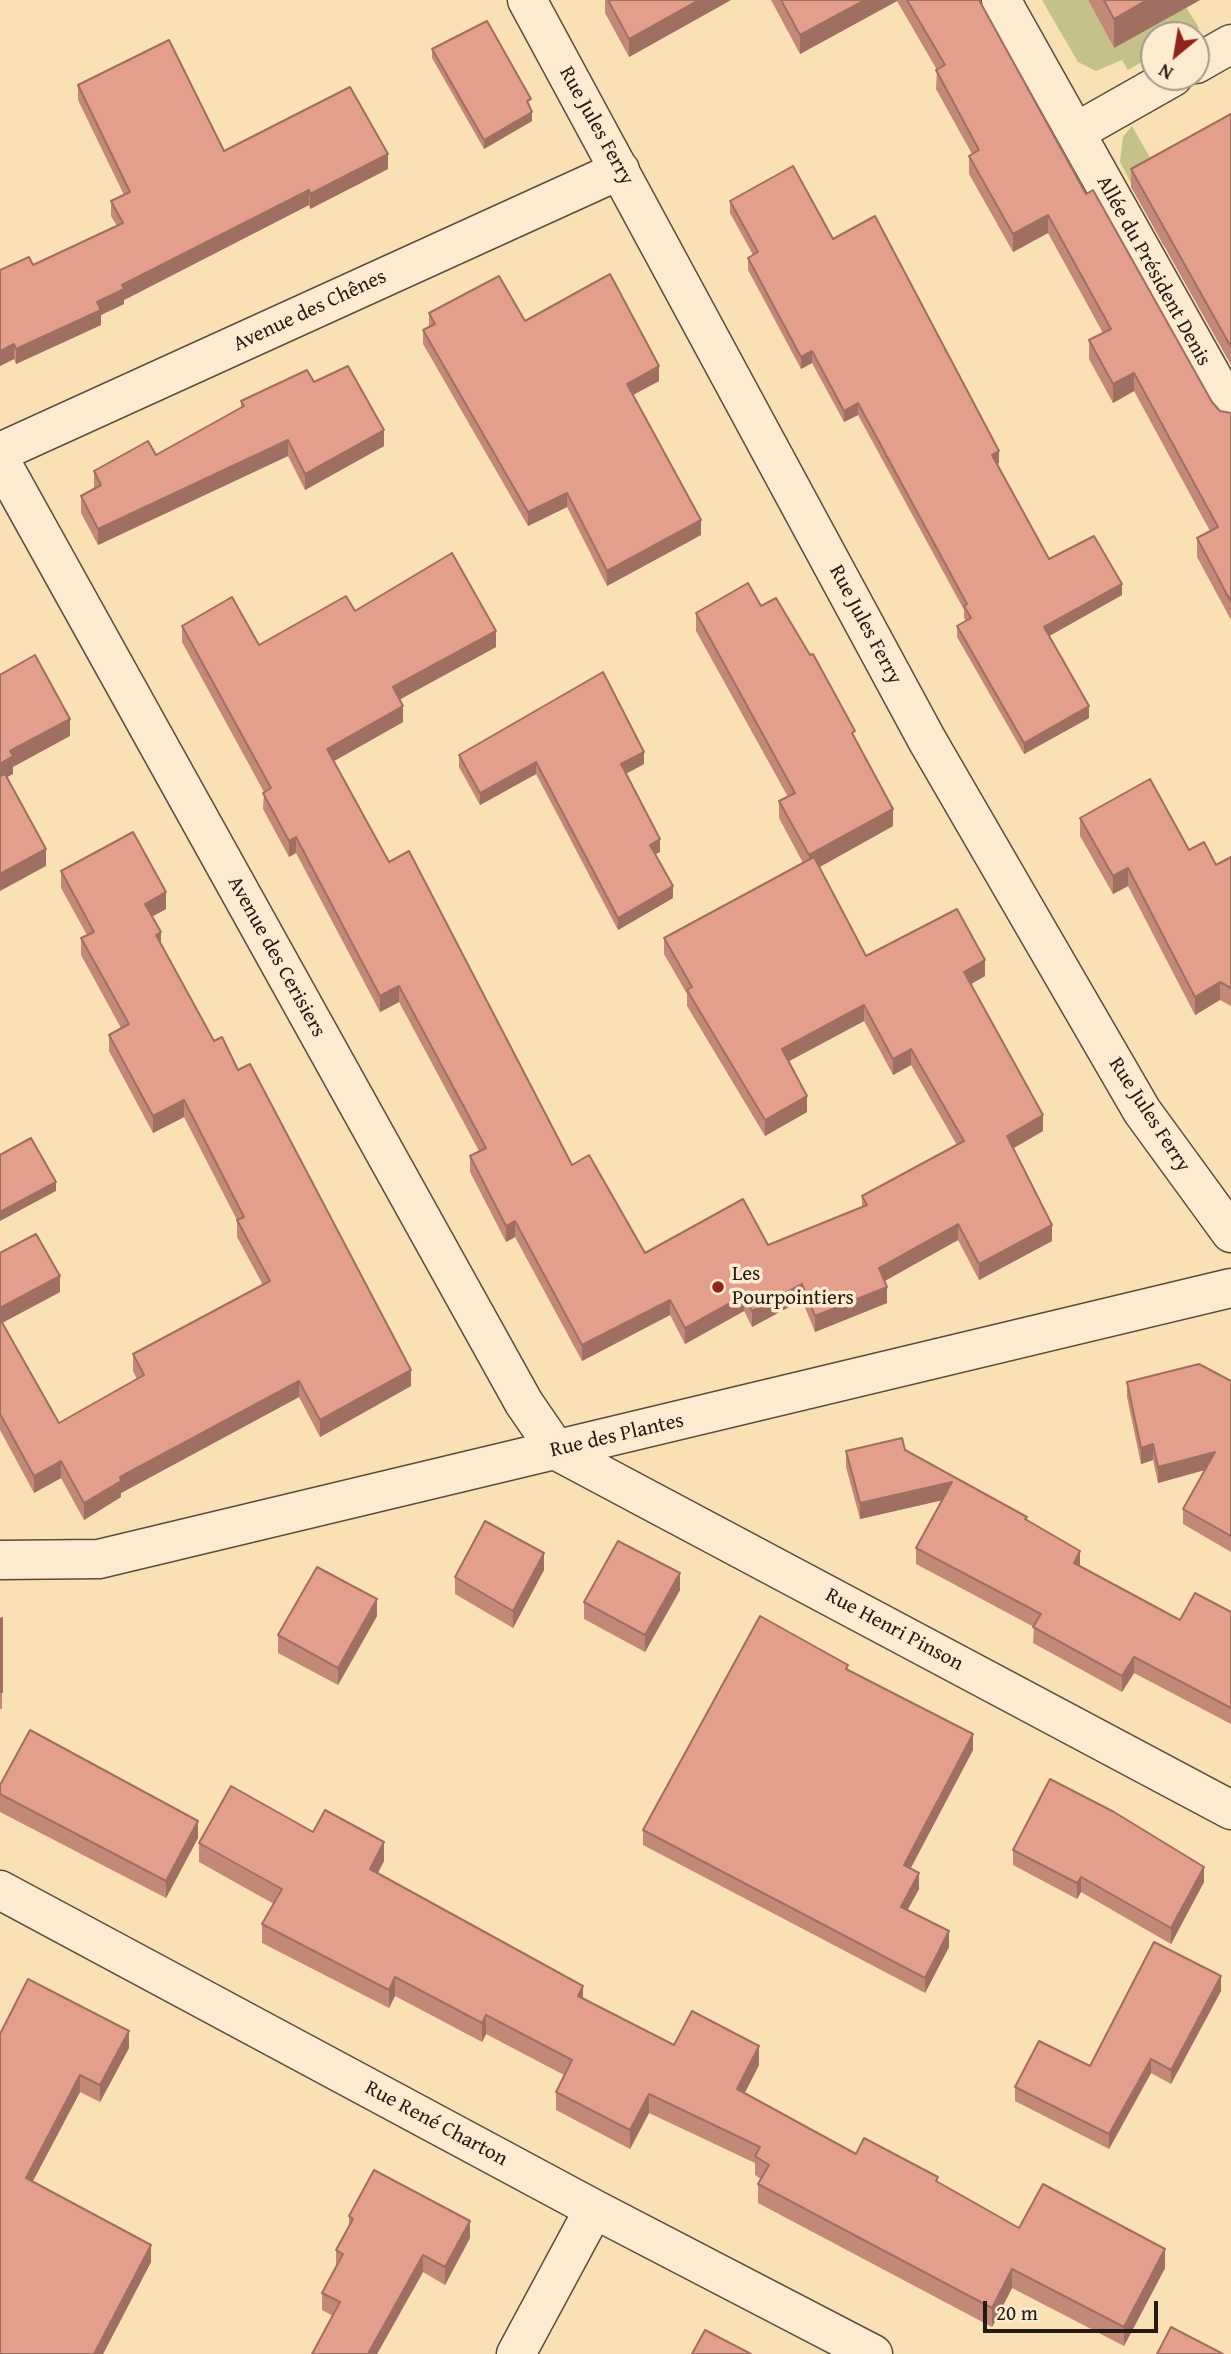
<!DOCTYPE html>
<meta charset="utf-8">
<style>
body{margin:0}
#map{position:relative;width:1231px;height:2354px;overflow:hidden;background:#fae0b5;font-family:"Gentium Book Plus",serif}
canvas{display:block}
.north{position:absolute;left:1140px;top:21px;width:70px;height:70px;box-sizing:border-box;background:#fcebcf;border:2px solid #a69784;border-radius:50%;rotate:210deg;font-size:19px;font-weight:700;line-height:28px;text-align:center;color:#261a14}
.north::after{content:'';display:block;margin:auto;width:24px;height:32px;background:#8f2418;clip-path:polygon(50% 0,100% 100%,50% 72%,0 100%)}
.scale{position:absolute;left:983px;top:2301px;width:175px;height:32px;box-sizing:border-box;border:4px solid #261a14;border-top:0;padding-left:9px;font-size:21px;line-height:24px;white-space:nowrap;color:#261a14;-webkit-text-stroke:5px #fcebcf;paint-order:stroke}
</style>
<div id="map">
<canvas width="1231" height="2354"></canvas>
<div class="north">N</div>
<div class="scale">20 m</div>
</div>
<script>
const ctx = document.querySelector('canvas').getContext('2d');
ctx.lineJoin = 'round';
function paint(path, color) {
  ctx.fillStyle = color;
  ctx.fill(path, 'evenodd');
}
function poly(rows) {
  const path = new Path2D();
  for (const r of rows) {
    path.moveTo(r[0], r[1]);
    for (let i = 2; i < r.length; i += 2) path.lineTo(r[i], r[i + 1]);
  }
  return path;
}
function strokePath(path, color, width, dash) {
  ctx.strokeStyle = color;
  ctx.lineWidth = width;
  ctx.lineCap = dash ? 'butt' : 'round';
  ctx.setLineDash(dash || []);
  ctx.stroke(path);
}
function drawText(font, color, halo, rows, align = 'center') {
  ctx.font = font + ' "Gentium Book Plus",serif';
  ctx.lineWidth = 7;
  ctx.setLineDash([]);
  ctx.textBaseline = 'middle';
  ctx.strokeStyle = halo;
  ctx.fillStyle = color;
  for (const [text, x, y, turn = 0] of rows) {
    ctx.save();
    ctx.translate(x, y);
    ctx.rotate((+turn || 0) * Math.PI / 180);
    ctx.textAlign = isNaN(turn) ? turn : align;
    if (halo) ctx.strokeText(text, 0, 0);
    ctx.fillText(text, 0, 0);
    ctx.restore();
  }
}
const green = poly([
 [1042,0,1088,0,1114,48,1186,7,1199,28,1188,35,1154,35,1154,55,1128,70,1122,60,1096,71,1078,62],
 [1132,126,1192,231,1163,245,1120,162,1123,137]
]);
const minor = poly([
 [527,0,927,740,1142,1111,1231,1233],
 [1001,0,1231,410],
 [1196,64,1231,44],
 [1076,132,1173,77],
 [0,452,620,170],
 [0,460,524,1403,557,1451,1231,1810],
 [0,1560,99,1559,1231,1288],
 [0,1890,594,2209,873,2354],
 [516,2354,594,2209]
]);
const wall = poly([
 [605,0,731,0,629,57,605,13],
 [771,0,979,0,1086,194,1212,402,1220,411,1231,413,1231,620,1197,557,1197,538,1210,531,1134,391,1113,403,1089,359,1089,340,1103,333,1048,233,1013,252,969,174,969,156,972,154,936,89,937,70,897,1,800,54],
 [1088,0,1200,0,1114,48],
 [432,49,531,108,532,121,484,149,432,58],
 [78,85,224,151,388,169,310,209,309,205,124,300,124,304,101,315,101,325,16,364,14,359,0,366,33,265,117,226,111,216,111,201,124,195,78,100],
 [1231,114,1231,365,1131,187,1131,169],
 [730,201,833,239,999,463,997,464,1049,559,1122,595,1049,636,1089,718,1024,754,957,637,957,626,966,621,964,618,964,610,858,415,844,422,812,363,801,369,748,270,748,258,753,255,730,213],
 [429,313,525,321,659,381,633,395,701,535,607,586,567,507,528,526,423,344,423,330,429,327],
 [314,382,384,446,305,490,288,456,98,545,81,513,81,496,94,489,94,471,156,455,241,408,241,401],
 [761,606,855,738,893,826,819,867,866,956,985,976,971,984,1043,1131,1013,1148,1052,1241,979,1280,958,1240,885,1281,887,1303,815,1332,802,1300,752,1327,744,1311,685,1344,670,1315,582,1361,515,1237,506,1242,470,1172,470,1156,479,1151,399,1002,380,1012,296,853,289,857,263,809,264,792,182,642,182,626,259,645,355,611,496,647,399,700,403,722,334,761,389,862,572,1165,645,1253,768,1245,862,1207,862,1196,957,1145,911,1065,893,1075,864,1021,788,1061,807,1112,765,1136,687,1006,687,994,664,954,664,938,803,863,779,818,779,801,788,797,696,631,696,613],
 [459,755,644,764,626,774,660,852,655,854,673,898,618,930,536,774,480,805,459,767],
 [1080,818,1189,850,1216,865,1231,857,1231,1006,1220,1000,1195,1015,1128,886,1113,894,1080,836],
 [61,871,166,909,152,917,161,944,214,1041,238,1070,411,1386,320,1437,299,1397,121,1493,121,1497,84,1520,61,1478,34,1493,0,1430,0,1253,60,1292,2,1323,59,1423,137,1379,133,1371,133,1354,263,1285,237,1237,237,1220,184,1117,153,1133,109,1051,109,1035,121,1028,81,955,81,938,87,935,61,888],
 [1231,1381,1231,1552,1183,1524,1183,1509,1205,1470,1158,1483,1153,1460,1141,1464,1127,1397,1127,1382],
 [905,1450,1027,1520,1080,1566,1180,1620,1231,1612,1231,1724,1134,1673,1122,1692,1033,1643,1034,1627,916,1564,916,1548,942,1500,860,1519,846,1467,846,1451],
 [544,1570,513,1628,455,1594,455,1577],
 [680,1590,645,1652,584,1619,584,1602],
 [377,1616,338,1685,278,1653,278,1635],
 [2,1618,2,1709,0,1709,0,1619],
 [848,1670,973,1750,910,1869,919,1889,907,1910,949,1947,925,1993,643,1845,643,1830],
 [0,1785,198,1838,166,1898,0,1812],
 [313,1832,384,1861,378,1873,583,1998,674,2045,759,2065,745,2093,856,2154,938,2182,1019,2228,1165,2268,1124,2346,1012,2288,992,2327,758,2203,758,2184,761,2179,755,2175,755,2163,649,2113,630,2149,556,2110,556,2092,564,2075,486,2034,482,2042,395,1996,389,2008,262,1943,262,1924,274,1904,199,1862,199,1843],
 [1013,1850,1204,1882,1171,1944,1081,1892,1077,1899,1013,1865],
 [1221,1991,1171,2084,1151,2073,1109,2149,1015,2101,1015,2087,1090,2066],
 [0,2034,129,2048,100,2102,80,2092,33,2181,151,2262,103,2354,0,2354],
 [349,2216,470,2238,445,2285,423,2272,377,2354,312,2354,333,2316,322,2310,322,2293,336,2267,336,2250,349,2226]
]);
const shadedWall = poly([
 [699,0,731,0,629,57,629,39],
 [865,0,897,0,897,1,800,54,800,35],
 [1147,0,1200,0,1114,48,1114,19],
 [532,112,532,121,484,149,484,140],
 [388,154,388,169,310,209,310,194],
 [309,190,309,205,124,300,124,304,101,315,101,325,16,364,16,349,97,302,122,285],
 [1048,215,1048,233,1013,252,1013,234],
 [14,344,14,359,0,366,0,351],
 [812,351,812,363,801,369,801,357],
 [659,366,659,381,627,398,627,384],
 [1134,373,1134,391,1113,403,1113,384],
 [858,403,858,415,844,422,844,411],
 [384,430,384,446,305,490,305,474],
 [288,440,288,456,98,545,98,529],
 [999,451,999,463,992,467,992,455],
 [567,493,567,507,528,526,528,512],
 [701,520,701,535,607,586,607,571],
 [1122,584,1122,595,1044,639,1044,627],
 [496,631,496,647,393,703,393,687],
 [403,706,403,722,327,765,327,749],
 [1089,706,1089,718,1024,754,1024,743],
 [70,719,70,736,13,767,13,774,0,781,0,764,10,751],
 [644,752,644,764,621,776,621,764],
 [536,762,536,774,480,805,480,793],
 [893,809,893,826,809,873,809,855],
 [296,837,296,853,289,857,289,841],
 [660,839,660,852,650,857,650,845],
 [46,849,46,866,0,891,0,874],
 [1128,868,1128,886,1113,894,1113,876],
 [673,886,673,898,618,930,618,918],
 [166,892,166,909,145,920,145,904],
 [161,932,161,949,156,935],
 [985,960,985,976,964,988,964,972],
 [1220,982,1220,1000,1195,1015,1195,997],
 [399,986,399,1002,380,1012,380,996],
 [864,1005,864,1021,782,1065,782,1049],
 [911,1049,911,1065,893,1075,893,1059],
 [807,1096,807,1112,765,1136,765,1120],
 [184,1100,184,1117,153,1133,153,1116],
 [1043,1115,1043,1131,1007,1152,1007,1136],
 [56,1182,56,1191,0,1221,0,1212],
 [515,1221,515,1237,506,1242,506,1226],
 [958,1224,958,1240,879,1284,879,1268],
 [1052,1225,1052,1241,979,1280,979,1264],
 [60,1276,60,1292,0,1324,0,1308],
 [802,1284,802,1300,752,1327,752,1311],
 [887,1287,887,1303,815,1332,815,1316],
 [744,1295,744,1311,685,1344,685,1328],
 [670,1300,670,1315,582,1361,582,1345],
 [411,1370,411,1386,320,1437,320,1420],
 [299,1381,299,1397,121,1493,121,1497,84,1520,84,1503,120,1477],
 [1153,1444,1153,1460,1141,1464,1141,1448],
 [1215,1452,1215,1467,1158,1483,1158,1467],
 [61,1461,61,1478,34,1493,34,1476],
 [952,1482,952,1498,860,1519,860,1503],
 [1080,1551,1080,1567,1074,1563],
 [544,1553,544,1570,513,1628,513,1611],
 [680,1573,680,1590,645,1652,645,1635],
 [377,1599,377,1616,338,1685,338,1668],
 [1134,1657,1134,1673,1122,1692,1122,1676],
 [973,1734,973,1750,904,1881,904,1865],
 [198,1821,198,1838,166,1898,166,1881],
 [384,1842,384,1861,370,1887,370,1869],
 [1204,1867,1204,1882,1171,1944,1171,1928],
 [919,1873,919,1889,901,1922,901,1907],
 [1081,1877,1081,1892,1077,1899,1077,1883],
 [949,1931,949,1947,925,1993,925,1978],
 [1221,1976,1221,1991,1171,2084,1171,2070],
 [395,1977,395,1996,389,2008,389,1990],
 [583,1986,583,2005,578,1996],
 [486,2015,486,2034,482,2042,482,2023],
 [129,2031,129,2048,100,2102,100,2085],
 [759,2046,759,2065,737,2107,737,2089],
 [1151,2059,1151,2073,1109,2149,1109,2134],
 [80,2075,80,2092,26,2194,26,2178],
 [649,2094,649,2113,630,2149,630,2130],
 [470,2221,470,2238,445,2285,445,2267],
 [151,2245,151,2262,103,2354,94,2354],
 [1165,2249,1165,2268,1124,2346,1124,2327],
 [423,2255,423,2272,377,2354,369,2354,369,2352],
 [1012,2269,1012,2288,992,2327,992,2308]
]);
const building = poly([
 [608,0,699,0,629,39,608,0],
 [781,0,865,0,800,35,781,0],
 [907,0,979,0,1086,194,1093,190,1212,402,1220,411,1231,413,1231,602,1197,538,1218,527,1134,373,1113,384,1089,340,1111,329,1048,215,1013,234,969,156,979,150,936,70,945,65,907,0],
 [1104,0,1147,0,1114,19,1104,0],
 [487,21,531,99,527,101,532,112,484,140,432,49,487,21],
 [169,40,224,151,350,87,388,154,310,194,309,190,122,285,124,289,97,302,101,310,16,349,14,344,0,351,0,270,29,257,33,265,123,223,111,201,130,192,78,85,169,40],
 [1231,114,1231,347,1131,169,1231,114],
 [793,166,833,239,875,216,999,451,992,455,1049,559,1094,536,1122,584,1044,627,1089,706,1024,743,957,626,971,618,964,606,967,604,858,403,844,411,812,351,801,357,748,258,758,252,730,201,793,166],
 [610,274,659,366,627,384,701,520,607,571,567,493,528,512,423,330,435,324,429,313,499,276,525,321,610,274],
 [348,366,384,430,305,474,288,440,98,529,81,496,101,485,94,471,148,441,156,455,244,406,241,401,307,370,314,382,348,366],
 [452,553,496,631,393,687,403,706,327,749,389,862,409,851,572,1165,589,1155,645,1253,743,1199,768,1245,867,1205,862,1196,964,1141,911,1049,893,1059,864,1005,782,1049,807,1096,765,1120,687,990,692,987,664,938,814,857,866,956,957,909,985,960,964,972,1043,1115,1007,1136,1052,1225,979,1264,958,1224,879,1268,887,1287,815,1316,802,1284,752,1311,744,1295,685,1328,670,1300,582,1345,515,1221,506,1226,470,1156,486,1148,399,986,380,996,296,837,289,841,263,793,271,788,182,626,232,597,259,645,346,596,355,611,452,553],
 [748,583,761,606,776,598,810,655,813,654,855,731,852,733,893,809,809,855,779,801,795,793,696,613,748,583],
 [35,655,70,719,10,751,13,756,0,764,0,675,35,655],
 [603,672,644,752,621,764,660,839,650,845,673,886,618,918,536,762,480,793,459,755,603,672],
 [5,774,46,849,0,874,0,776,5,774],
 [1150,779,1189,850,1204,842,1216,865,1231,857,1231,988,1220,982,1195,997,1128,868,1113,876,1080,818,1150,779],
 [133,832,166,892,145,904,161,932,156,935,214,1041,222,1037,238,1070,250,1064,411,1370,320,1420,299,1381,120,1477,121,1481,84,1503,61,1461,34,1476,0,1414,0,1319,59,1423,144,1375,133,1354,270,1281,237,1220,244,1217,184,1100,153,1116,109,1035,129,1024,81,938,94,932,61,871,133,832],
 [31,1138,56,1182,0,1212,0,1155,31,1138],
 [36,1234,60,1276,0,1308,0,1253,36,1234],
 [1199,1364,1231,1381,1231,1536,1183,1509,1215,1452,1158,1467,1153,1444,1141,1448,1127,1382,1199,1364],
 [902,1438,905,1450,1027,1517,1025,1519,1080,1551,1074,1563,1180,1620,1195,1593,1231,1612,1231,1708,1134,1657,1122,1676,1033,1627,1041,1614,916,1548,952,1482,860,1503,846,1451,902,1438],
 [485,1521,544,1553,513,1611,455,1577,485,1521],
 [618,1541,680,1573,645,1635,584,1602,618,1541],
 [317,1567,377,1599,338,1668,278,1635,317,1567],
 [760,1616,848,1665,846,1669,973,1734,904,1865,919,1873,901,1907,949,1931,925,1978,643,1830,760,1616],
 [2,1618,2,1692,0,1692,0,1619,2,1618],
 [30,1730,198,1821,166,1881,0,1794,0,1785,30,1730],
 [1050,1779,1114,1812,1204,1867,1171,1928,1081,1877,1077,1883,1013,1850,1050,1779],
 [231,1786,313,1832,325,1810,384,1842,370,1869,583,1986,578,1996,674,2045,692,2011,759,2046,737,2089,856,2154,864,2138,938,2177,936,2181,1019,2228,1043,2184,1165,2249,1124,2327,1012,2269,992,2308,758,2184,769,2165,755,2156,760,2147,649,2094,630,2130,556,2092,572,2060,486,2015,482,2023,395,1977,389,1990,262,1924,282,1889,199,1843,231,1786],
 [1154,1942,1221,1976,1171,2070,1151,2059,1109,2134,1015,2087,1039,2041,1090,2066,1154,1942],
 [28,1979,129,2031,100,2085,80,2075,26,2178,151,2245,94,2354,0,2354,0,2034,28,1979],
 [374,2170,470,2221,445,2267,423,2255,369,2352,373,2354,312,2354,340,2302,322,2293,343,2254,336,2250,353,2219,349,2216,374,2170],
 [1171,2327,1223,2354,1157,2354,1171,2327],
 [705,2330,751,2354,692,2354,705,2330]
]);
const markers = [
 [718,1287,7,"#8f2418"]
];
const streetNames = [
 ["Rue Jules Ferry",596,126,61],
 ["Allée du Président Denis",1153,271,61],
 ["Avenue des Chênes",310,311,-25],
 ["Rue Jules Ferry",865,625,62],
 ["Avenue des Cerisiers",276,957,61],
 ["Rue Jules Ferry",1149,1115,57],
 ["Rue des Plantes",617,1436,-13],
 ["Rue Henri Pinson",894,1630,28],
 ["Rue René Charton",436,2124,28]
];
const poiNames = [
 ["Les",732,1275],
 ["Pourpointiers",732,1299]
];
paint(green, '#c4c18a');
strokePath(minor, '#5b4c3c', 41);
strokePath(minor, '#fcebcf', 38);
paint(wall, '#c38978');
paint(shadedWall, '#9f6f61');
paint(building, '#e39f8b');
strokePath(building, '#9f6f61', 2);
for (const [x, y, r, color] of markers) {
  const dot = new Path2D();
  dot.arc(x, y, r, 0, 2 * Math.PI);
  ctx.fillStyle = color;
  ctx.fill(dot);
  strokePath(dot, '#fcebcf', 2.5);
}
drawText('21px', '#261a14', '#fcebcf', streetNames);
drawText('21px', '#261a14', '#fcebcf', poiNames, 'left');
</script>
